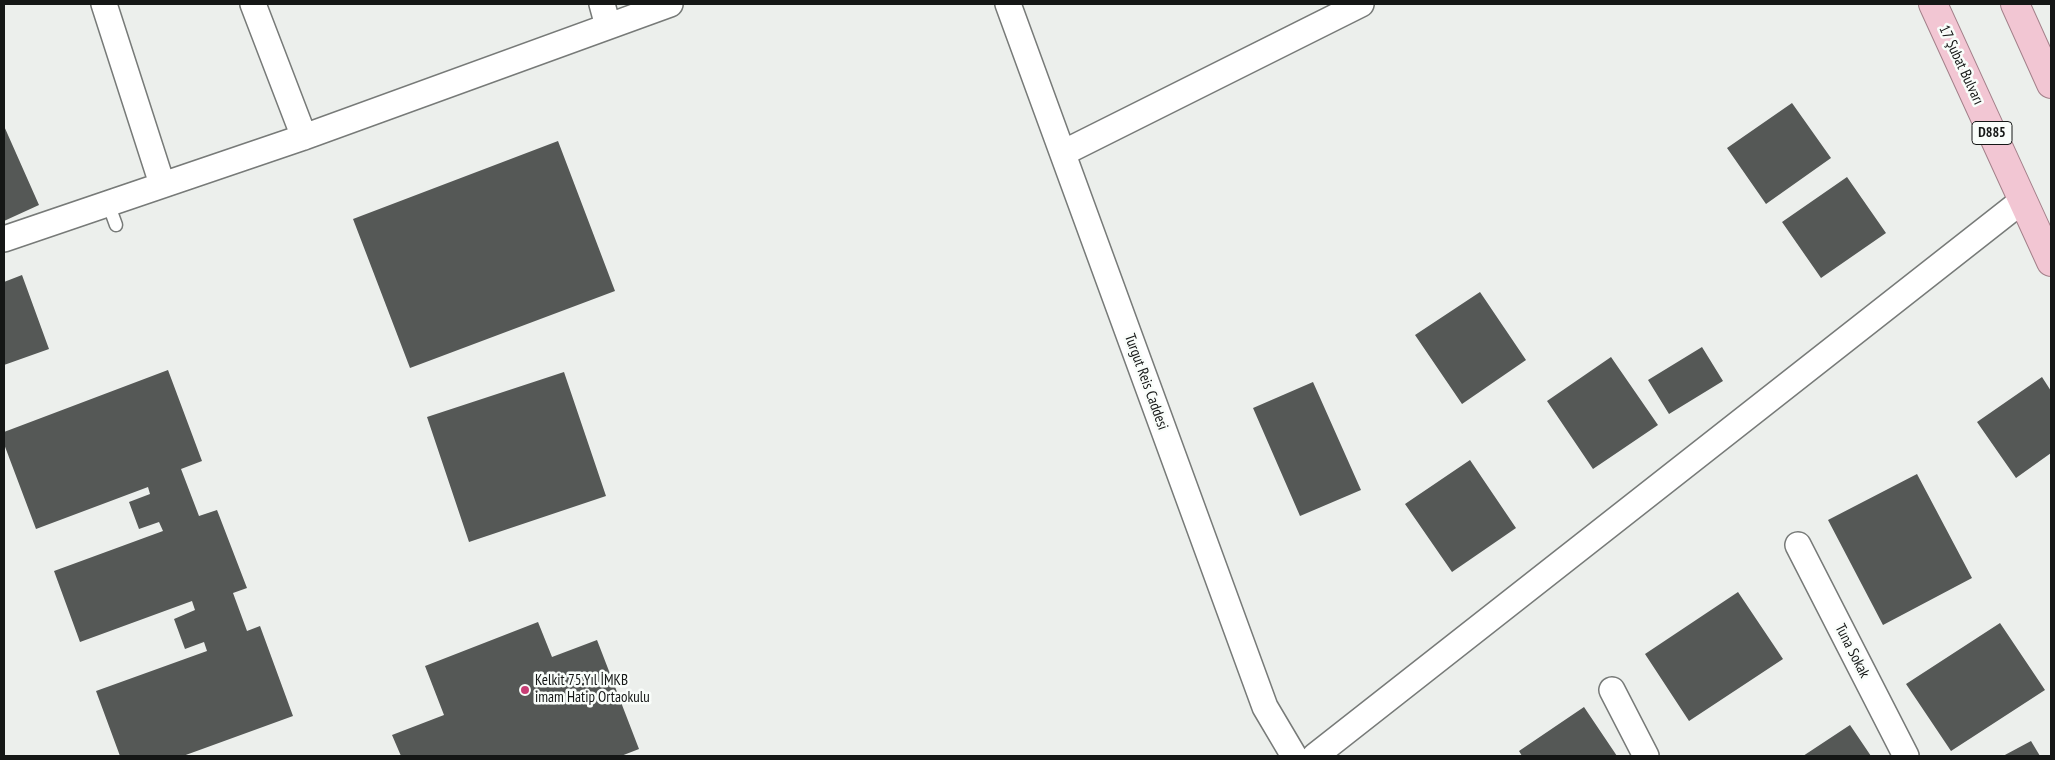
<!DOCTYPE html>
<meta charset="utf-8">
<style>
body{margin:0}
#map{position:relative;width:2055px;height:760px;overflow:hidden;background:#ecefec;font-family:"PT Sans Narrow",sans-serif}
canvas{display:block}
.frame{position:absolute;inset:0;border:5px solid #151716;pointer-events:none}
</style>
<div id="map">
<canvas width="2055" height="760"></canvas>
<div class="frame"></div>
</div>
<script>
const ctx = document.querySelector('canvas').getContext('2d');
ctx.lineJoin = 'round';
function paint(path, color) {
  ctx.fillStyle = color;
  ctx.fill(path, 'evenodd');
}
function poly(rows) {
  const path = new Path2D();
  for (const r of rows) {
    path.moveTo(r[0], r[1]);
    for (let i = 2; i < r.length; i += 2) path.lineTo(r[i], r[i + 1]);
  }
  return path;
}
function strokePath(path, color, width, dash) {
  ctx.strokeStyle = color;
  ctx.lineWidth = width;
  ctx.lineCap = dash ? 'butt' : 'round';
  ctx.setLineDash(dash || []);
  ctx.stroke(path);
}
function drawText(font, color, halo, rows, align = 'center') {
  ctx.font = font + ' "PT Sans Narrow",sans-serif';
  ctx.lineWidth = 5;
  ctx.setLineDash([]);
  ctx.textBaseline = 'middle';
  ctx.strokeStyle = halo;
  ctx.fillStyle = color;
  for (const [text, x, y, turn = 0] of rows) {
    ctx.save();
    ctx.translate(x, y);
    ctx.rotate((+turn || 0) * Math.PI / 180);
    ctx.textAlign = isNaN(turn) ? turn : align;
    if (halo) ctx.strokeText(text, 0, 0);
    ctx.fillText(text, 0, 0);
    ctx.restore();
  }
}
const building = poly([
 [1792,103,1831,158,1766,204,1727,148],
 [4,126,39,205,4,221],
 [558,141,615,291,410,368,353,219],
 [1847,177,1886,233,1821,278,1782,222],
 [22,275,49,349,4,365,4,282],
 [1480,292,1526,360,1462,404,1415,335],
 [1702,347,1723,381,1669,414,1648,380],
 [1611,357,1658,425,1593,469,1547,401],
 [168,370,202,461,181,469,199,516,217,510,247,588,233,593,247,631,260,626,293,716,183,756,120,756,96,691,207,651,204,642,185,649,174,619,195,610,192,601,80,642,54,571,163,531,159,522,139,529,129,502,150,494,148,487,36,529,4,444,4,432],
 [564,372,606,496,469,542,427,417],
 [2042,377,2051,391,2051,453,2016,478,1977,422],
 [1313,382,1361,490,1300,516,1253,408],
 [1470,460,1516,528,1452,572,1405,504],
 [1917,474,1972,578,1883,625,1828,520],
 [1738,592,1783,659,1689,721,1645,654],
 [538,622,552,657,597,640,639,749,621,756,401,756,392,735,444,715,425,666],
 [2000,623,2045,690,1951,751,1906,684],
 [1584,707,1617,756,1522,756,1519,751],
 [1850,725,1871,756,1803,756],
 [2031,741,2040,756,2003,756]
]);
const service = poly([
 [108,203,116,225]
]);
const minor = poly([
 [104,4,162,184],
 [253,4,304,137],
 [602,4,608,26],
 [1008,4,1265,707,1294,756],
 [1063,153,1361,4],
 [4,239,304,137,670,4],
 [1798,545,1906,756],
 [1612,690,1646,756],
 [1315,756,2023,200]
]);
const trunk = poly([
 [1933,4,2051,262],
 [2015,4,2051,84]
]);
const markers = [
 [525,690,5,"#c73d74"]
];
const shields = [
 [1992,133,40]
];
const shieldNames = [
 ["D885",1992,133]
];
const streetNames = [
 ["17 Şubat Bulvarı",1961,65,65],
 ["Turgut Reis Caddesi",1146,382,70],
 ["Tuna Sokak",1852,651,63]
];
const poiNames = [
 ["Kelkit 75.Yıl İMKB",535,681],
 ["imam Hatip Ortaokulu",535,698]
];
paint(building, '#555856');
strokePath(service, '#777a78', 15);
strokePath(minor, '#777a78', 28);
strokePath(trunk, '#a3808a', 30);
strokePath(service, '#fff', 12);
strokePath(minor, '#fff', 25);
strokePath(trunk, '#f2c6d3', 28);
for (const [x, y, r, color] of markers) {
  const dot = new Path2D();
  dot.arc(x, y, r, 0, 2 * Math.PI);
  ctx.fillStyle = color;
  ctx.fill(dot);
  strokePath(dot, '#f9fdfa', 2);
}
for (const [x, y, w] of shields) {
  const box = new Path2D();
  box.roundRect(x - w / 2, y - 11.5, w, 23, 4);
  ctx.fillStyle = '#f9fdfa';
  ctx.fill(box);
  strokePath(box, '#151716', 1);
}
drawText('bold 14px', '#151716', null, shieldNames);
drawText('15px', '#151716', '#f9fdfa', streetNames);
drawText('15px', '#151716', '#f9fdfa', poiNames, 'left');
</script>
